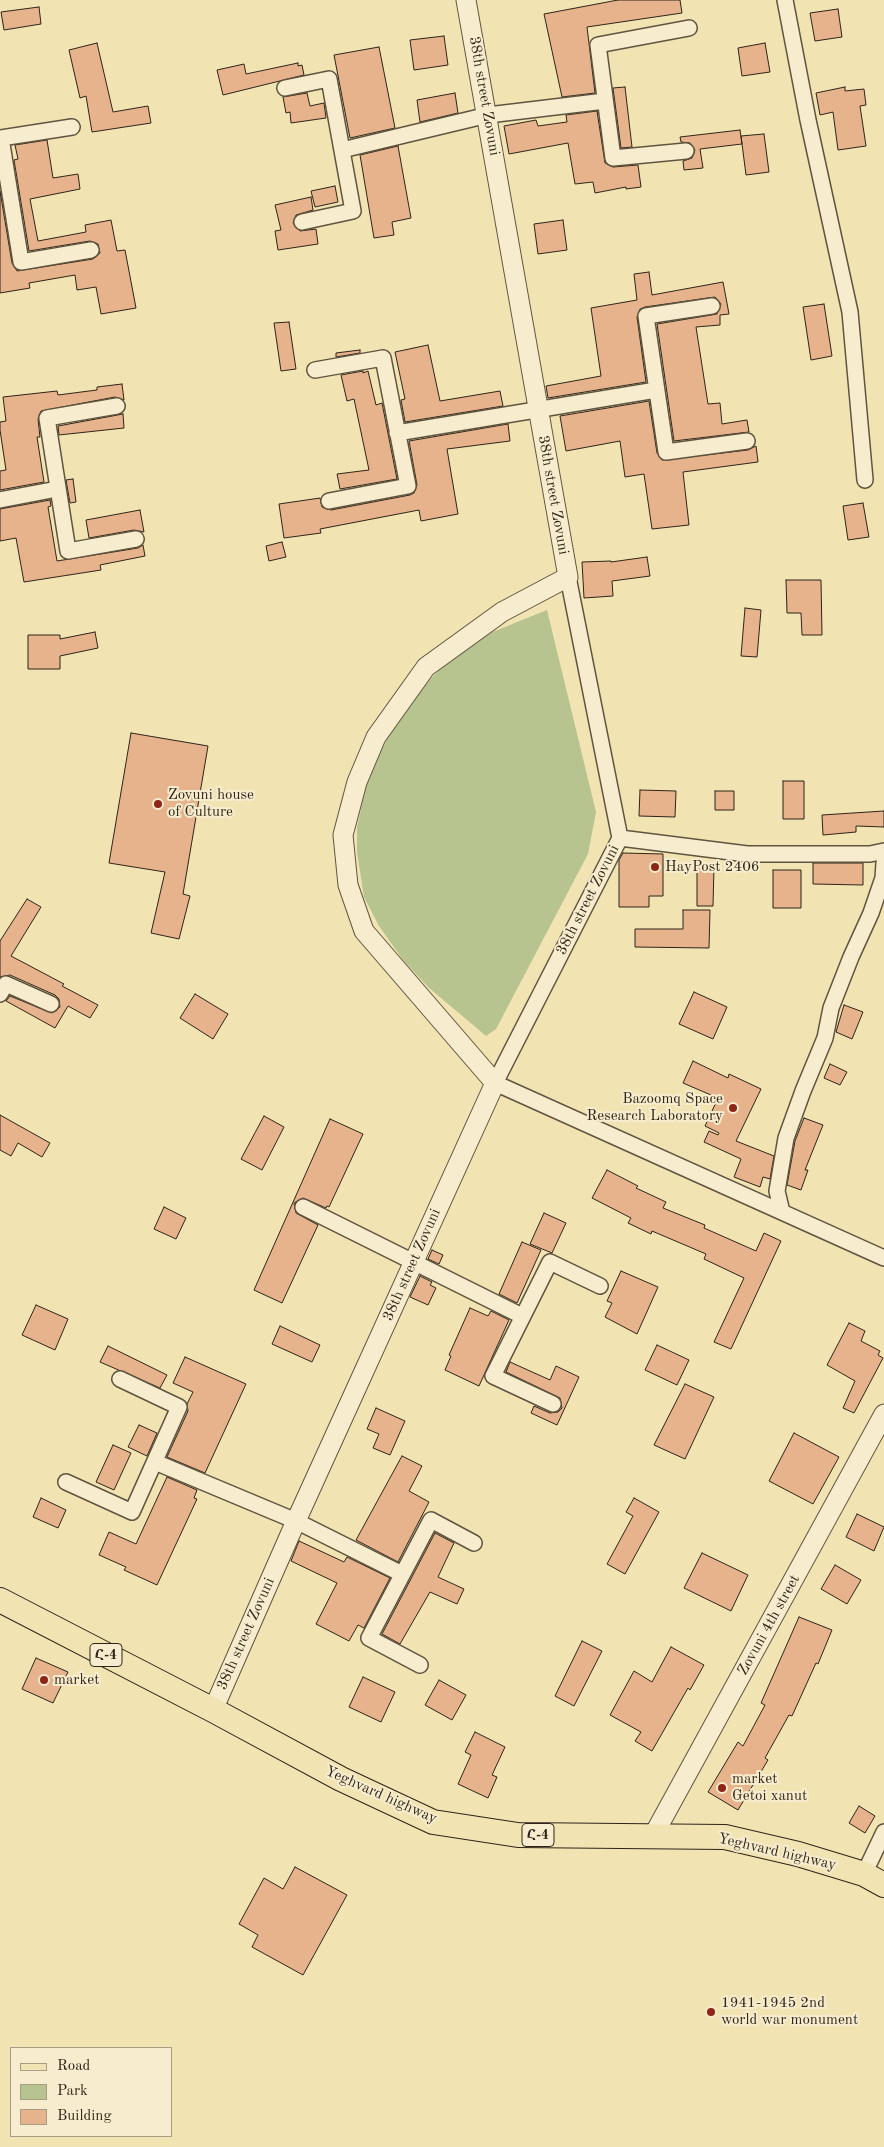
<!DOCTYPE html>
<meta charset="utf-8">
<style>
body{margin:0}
#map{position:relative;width:884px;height:2147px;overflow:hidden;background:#f2e3b3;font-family:"Old Standard TT",serif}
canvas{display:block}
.legend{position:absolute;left:10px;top:2047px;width:162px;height:90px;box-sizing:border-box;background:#f7edce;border:1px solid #a79d85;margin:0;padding:6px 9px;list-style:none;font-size:15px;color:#2e2418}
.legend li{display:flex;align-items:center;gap:10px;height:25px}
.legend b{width:25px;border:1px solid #a79d85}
</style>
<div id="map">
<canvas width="884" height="2147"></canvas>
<ul class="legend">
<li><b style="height:6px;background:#f2e3b3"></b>Road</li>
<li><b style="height:14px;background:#b7c48f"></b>Park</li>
<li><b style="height:14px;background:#e6b38c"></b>Building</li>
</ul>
</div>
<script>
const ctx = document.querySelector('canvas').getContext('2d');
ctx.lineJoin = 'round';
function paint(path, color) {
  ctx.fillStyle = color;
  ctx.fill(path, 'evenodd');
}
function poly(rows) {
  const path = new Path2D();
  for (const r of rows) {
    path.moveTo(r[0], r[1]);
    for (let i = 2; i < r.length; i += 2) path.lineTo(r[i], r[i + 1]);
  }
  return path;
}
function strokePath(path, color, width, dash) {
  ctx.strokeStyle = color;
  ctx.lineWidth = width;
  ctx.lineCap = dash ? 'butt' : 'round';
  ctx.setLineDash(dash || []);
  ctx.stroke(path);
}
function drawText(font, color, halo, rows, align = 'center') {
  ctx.font = font + ' "Old Standard TT","Noto Serif Armenian",serif';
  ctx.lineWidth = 4;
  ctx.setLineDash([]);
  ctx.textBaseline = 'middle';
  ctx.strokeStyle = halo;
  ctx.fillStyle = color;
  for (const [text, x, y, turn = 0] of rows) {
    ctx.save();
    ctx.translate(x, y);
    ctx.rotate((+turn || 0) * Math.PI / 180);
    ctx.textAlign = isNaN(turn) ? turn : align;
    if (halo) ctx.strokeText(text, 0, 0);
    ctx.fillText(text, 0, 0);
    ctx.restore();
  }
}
const green = poly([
 [547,610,596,812,588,854,496,1029,486,1036,428,987,403,960,379,926,364,897,357,852,357,827,366,786,379,755,395,723,421,690,447,661,490,633]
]);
const building = poly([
 [618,0,680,0,682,13,587,27,595,93,562,97,544,14,618,0],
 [39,7,41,24,4,30,1,12,39,7],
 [838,9,842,37,815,41,810,13,838,9],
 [444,36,448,65,414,70,410,40,444,36],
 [97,43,113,112,148,106,151,123,92,132,86,96,80,98,69,50,97,43],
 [765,43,770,72,742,76,738,48,765,43],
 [379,47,395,128,350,138,334,55,379,47],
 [298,63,298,66,302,65,304,75,223,95,217,70,244,64,246,74,298,63],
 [625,87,632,147,621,148,613,88,625,87],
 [845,87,845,91,864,89,866,105,860,106,866,146,838,150,833,112,820,115,816,93,845,87],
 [307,93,310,106,324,103,326,118,291,123,290,112,286,113,283,97,307,93],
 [455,93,458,113,420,122,417,100,455,93],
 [597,111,605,163,613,167,638,165,641,187,626,189,626,187,595,193,593,182,575,184,568,143,509,154,504,126,536,120,538,126,567,122,566,115,597,111],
 [740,130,742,144,700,149,703,168,684,170,683,161,692,158,695,150,690,143,681,142,680,137,740,130],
 [764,134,769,172,746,175,741,136,764,134],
 [47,140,53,178,78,174,80,189,30,199,38,241,86,232,85,225,111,220,117,251,125,250,136,308,101,314,96,287,77,290,75,275,29,283,30,288,0,293,0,191,12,263,17,271,93,259,100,253,98,244,90,241,29,251,14,160,18,159,15,145,47,140],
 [398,146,411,218,392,222,394,235,374,238,360,155,398,146],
 [335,186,338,202,315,207,311,191,335,186],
 [311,197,313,210,296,215,293,223,300,231,316,229,318,244,278,250,275,231,281,230,275,205,311,197],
 [563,220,567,250,538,254,534,224,563,220],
 [649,272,652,295,723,282,729,314,720,315,720,325,696,327,708,404,720,403,722,424,747,420,749,432,674,441,657,324,717,314,721,304,715,297,645,307,640,309,637,317,646,382,548,398,546,386,601,376,591,308,637,300,634,274,649,272],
 [824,304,832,356,811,360,803,307,824,304],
 [289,322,296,369,281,371,274,323,289,322],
 [428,345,440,401,500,391,503,406,405,422,401,400,405,399,395,352,428,345],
 [360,350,360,353,336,357,336,353,360,350],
 [363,371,363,373,368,371,376,405,382,403,397,479,340,489,337,474,369,470,354,399,347,401,341,375,363,371],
 [122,384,124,400,115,397,41,411,38,419,40,437,37,437,44,482,0,490,0,471,6,470,0,430,0,422,6,421,3,397,57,391,58,395,97,390,97,387,122,384],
 [649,401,657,453,662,460,748,450,756,446,758,462,683,472,689,525,652,529,644,474,625,477,620,441,566,451,560,416,649,401],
 [123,414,124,428,59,435,58,426,123,414],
 [508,424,510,441,447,449,458,514,421,521,419,510,320,529,321,533,284,538,279,504,320,498,322,507,331,510,410,495,414,493,417,485,409,441,508,424],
 [73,479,76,502,70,503,66,480,73,479],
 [50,500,51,506,48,507,57,561,138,548,143,545,145,556,100,565,101,570,24,582,16,538,0,541,0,509,50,500],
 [863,503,869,537,848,540,843,506,863,503],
 [140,510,144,532,134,530,89,538,86,520,140,510],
 [282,542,286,557,269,561,266,546,282,542],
 [647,557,650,576,612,581,613,596,584,598,582,562,611,561,611,562,647,557],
 [786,580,821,580,822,635,802,635,801,613,787,613,786,580],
 [745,608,761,610,757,657,741,656,745,608],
 [95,632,98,648,60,656,60,669,28,669,28,635,60,635,60,639,95,632],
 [131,733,208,746,183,894,190,896,179,939,151,933,165,872,109,863,131,733],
 [783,781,804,781,804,819,783,819,783,781],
 [640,790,676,791,675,817,639,816,640,790],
 [715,791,734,791,734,810,715,810,715,791],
 [884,811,884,827,856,826,856,832,823,835,822,815,884,811],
 [623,853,663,854,663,896,649,896,649,907,619,907,619,860,623,853],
 [813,863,863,863,863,885,813,884,813,863],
 [697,866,714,866,713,906,697,906,697,866],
 [773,870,801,870,801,908,773,908,773,870],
 [27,899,41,907,11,956,64,984,62,986,98,1005,90,1018,68,1006,55,1028,6,1001,10,996,52,1013,60,1007,59,999,55,995,10,975,0,977,0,941,27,899],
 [683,910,710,910,709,948,635,947,635,929,683,929,683,910],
 [694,992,727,1007,713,1039,679,1024,694,992],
 [195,994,228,1014,213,1039,180,1018,195,994],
 [844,1005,863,1012,852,1039,836,1032,844,1005],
 [693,1061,728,1078,729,1074,761,1089,736,1141,774,1156,770,1179,763,1177,760,1187,734,1177,741,1159,704,1142,709,1131,718,1135,719,1133,705,1126,718,1098,683,1083,693,1061],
 [830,1064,847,1072,840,1085,824,1078,830,1064],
 [0,1115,50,1143,42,1157,18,1143,11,1156,0,1150,0,1115],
 [264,1116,284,1127,262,1170,241,1159,264,1116],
 [804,1118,823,1125,805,1170,808,1170,801,1190,787,1185,795,1141,804,1118],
 [330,1119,363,1134,329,1207,327,1206,326,1208,303,1198,294,1203,296,1213,318,1225,282,1303,254,1290,330,1119],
 [607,1170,638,1186,636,1188,666,1202,663,1208,705,1225,704,1228,756,1251,764,1233,781,1241,731,1349,714,1342,744,1278,704,1259,706,1254,652,1231,651,1234,628,1223,631,1218,592,1198,607,1170],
 [164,1207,186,1218,176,1239,154,1229,164,1207],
 [544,1213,566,1223,552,1253,530,1244,544,1213],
 [522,1242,541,1250,517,1303,499,1294,522,1242],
 [432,1250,443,1255,439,1264,428,1259,432,1250],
 [621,1271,658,1287,637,1334,605,1317,612,1303,607,1301,621,1271],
 [420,1276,432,1282,430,1285,436,1288,428,1305,410,1297,420,1276],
 [36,1305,68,1319,55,1350,22,1335,36,1305],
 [470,1308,488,1316,491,1311,509,1320,479,1386,445,1370,451,1356,449,1355,470,1308],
 [849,1323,865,1331,861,1341,880,1351,878,1355,883,1358,854,1413,843,1408,855,1381,827,1365,849,1323],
 [280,1326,320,1345,312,1362,272,1344,280,1326],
 [657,1345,689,1360,677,1385,645,1370,657,1345],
 [108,1346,167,1375,160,1388,100,1362,108,1346],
 [185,1357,246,1384,205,1473,167,1457,188,1411,187,1404,193,1392,173,1383,185,1357],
 [510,1362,550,1380,556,1366,579,1377,557,1425,531,1413,534,1406,550,1413,558,1412,562,1408,560,1398,506,1372,510,1362],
 [685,1384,714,1397,685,1459,654,1445,685,1384],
 [376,1408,405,1421,390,1455,373,1448,379,1434,367,1429,376,1408],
 [139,1425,157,1433,147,1456,128,1447,139,1425],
 [794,1433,839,1457,813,1504,769,1481,794,1433],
 [113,1445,131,1453,114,1490,96,1482,113,1445],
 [402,1456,422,1466,409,1491,429,1502,398,1562,356,1540,402,1456],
 [167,1477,197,1490,194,1498,197,1499,157,1585,124,1570,126,1567,99,1555,109,1532,136,1544,167,1477],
 [41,1498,66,1510,58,1528,33,1517,41,1498],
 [634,1498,659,1512,625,1574,607,1564,633,1516,626,1512,634,1498],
 [857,1514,884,1527,874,1551,846,1537,857,1514],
 [435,1533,454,1543,438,1577,464,1589,457,1604,430,1592,400,1644,382,1634,435,1533],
 [299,1541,344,1562,347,1557,390,1578,364,1628,358,1625,349,1641,316,1624,337,1583,291,1561,299,1541],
 [702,1553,748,1575,731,1611,684,1588,702,1553],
 [835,1565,861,1580,847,1604,821,1589,835,1565],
 [799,1617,832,1630,818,1664,816,1663,792,1716,789,1715,765,1758,768,1760,738,1810,708,1792,738,1742,743,1746,765,1705,761,1703,799,1617],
 [582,1641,602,1651,574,1706,555,1696,582,1641],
 [671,1647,704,1665,690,1690,688,1688,652,1751,635,1741,641,1732,610,1715,634,1671,652,1682,671,1647],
 [36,1658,68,1672,53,1703,22,1689,36,1658],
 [363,1677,395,1692,381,1722,349,1707,363,1677],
 [439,1680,466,1695,452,1720,425,1705,439,1680],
 [475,1732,505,1747,492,1775,497,1777,488,1798,458,1784,471,1755,465,1752,475,1732],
 [859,1806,875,1816,865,1833,849,1823,859,1806],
 [295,1867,347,1895,303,1975,252,1947,258,1935,239,1924,264,1878,283,1889,295,1867]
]);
const minor = poly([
 [785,0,808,120,850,312,865,480],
 [285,88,329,79,353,211,302,222],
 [72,127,1,138,21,262,91,250],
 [342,150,488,115,605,101],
 [686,151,613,158,598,45,689,28],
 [712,306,646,316,666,452,747,441],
 [315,370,383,358,408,486,329,501],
 [117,406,47,418,68,551,136,539],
 [397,433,656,390],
 [0,500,57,489],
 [568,577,620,838,495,1083,884,1258],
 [620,838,747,854,870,854,884,851],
 [0,994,6,984,51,1004],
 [303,1207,522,1316],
 [782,1212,777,1191,786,1138,803,1091,825,1038,831,1008,851,957,871,913,883,878,884,863],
 [553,1404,493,1376,550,1262,600,1286],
 [155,1462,296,1521,402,1574],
 [66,1482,132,1512,179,1407,120,1379],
 [420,1665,369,1638,431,1520,474,1543],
 [864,1874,884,1832]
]);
const tertiary = poly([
 [213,1710,296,1521,495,1083,364,931,348,885,343,835,357,782,376,737,426,667,502,612,568,577,466,0],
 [653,1836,884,1414]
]);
const primary = poly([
 [0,1600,213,1710,341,1779,433,1822,518,1835,725,1837,798,1854,864,1874,884,1885]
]);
const markers = [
 [158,804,5,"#8f2418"],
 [655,867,5,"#8f2418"],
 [733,1108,5,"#8f2418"],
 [44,1680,5,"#8f2418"],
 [722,1788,5,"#8f2418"],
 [711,2012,5,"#8f2418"]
];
const shields = [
 [106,1655,32],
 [538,1835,32]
];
const shieldNames = [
 ["Հ-4",106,1655],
 ["Հ-4",538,1835]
];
const streetNames = [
 ["38th street Zovuni",484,96,80],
 ["38th street Zovuni",553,495,80],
 ["38th street Zovuni",588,900,-63],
 ["38th street Zovuni",412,1265,-66],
 ["Zovuni 4th street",769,1625,-61],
 ["38th street Zovuni",246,1634,-66],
 ["Yeghvard highway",381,1795,24],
 ["Yeghvard highway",777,1852,13]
];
const poiNames = [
 ["Zovuni house",168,795],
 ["of Culture",168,812],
 ["HayPost 2406",665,867],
 ["Bazoomq Space",723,1099,"right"],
 ["Research Laboratory",723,1116,"right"],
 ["market",54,1680],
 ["market",732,1779],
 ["Getoi xanut",732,1796],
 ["1941-1945 2nd",721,2003],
 ["world war monument",721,2020]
];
paint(green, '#b7c48f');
paint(building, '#e6b38c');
strokePath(building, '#2e2418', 1);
strokePath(minor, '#5f543f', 18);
strokePath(tertiary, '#5f543f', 21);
strokePath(primary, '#2e2418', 26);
strokePath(minor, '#f7edce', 15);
strokePath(tertiary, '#f7edce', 19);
strokePath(primary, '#f2e3b3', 24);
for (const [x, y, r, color] of markers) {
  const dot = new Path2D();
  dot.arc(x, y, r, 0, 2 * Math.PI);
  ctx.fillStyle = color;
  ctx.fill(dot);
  strokePath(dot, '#f7edce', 2);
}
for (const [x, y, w] of shields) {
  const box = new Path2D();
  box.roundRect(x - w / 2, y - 11.5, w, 23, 4);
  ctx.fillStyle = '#f7edce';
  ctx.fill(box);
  strokePath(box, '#2e2418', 1);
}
drawText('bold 14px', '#2e2418', null, shieldNames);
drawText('15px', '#2e2418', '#f7edce', streetNames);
drawText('15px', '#2e2418', '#f7edce', poiNames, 'left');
</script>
